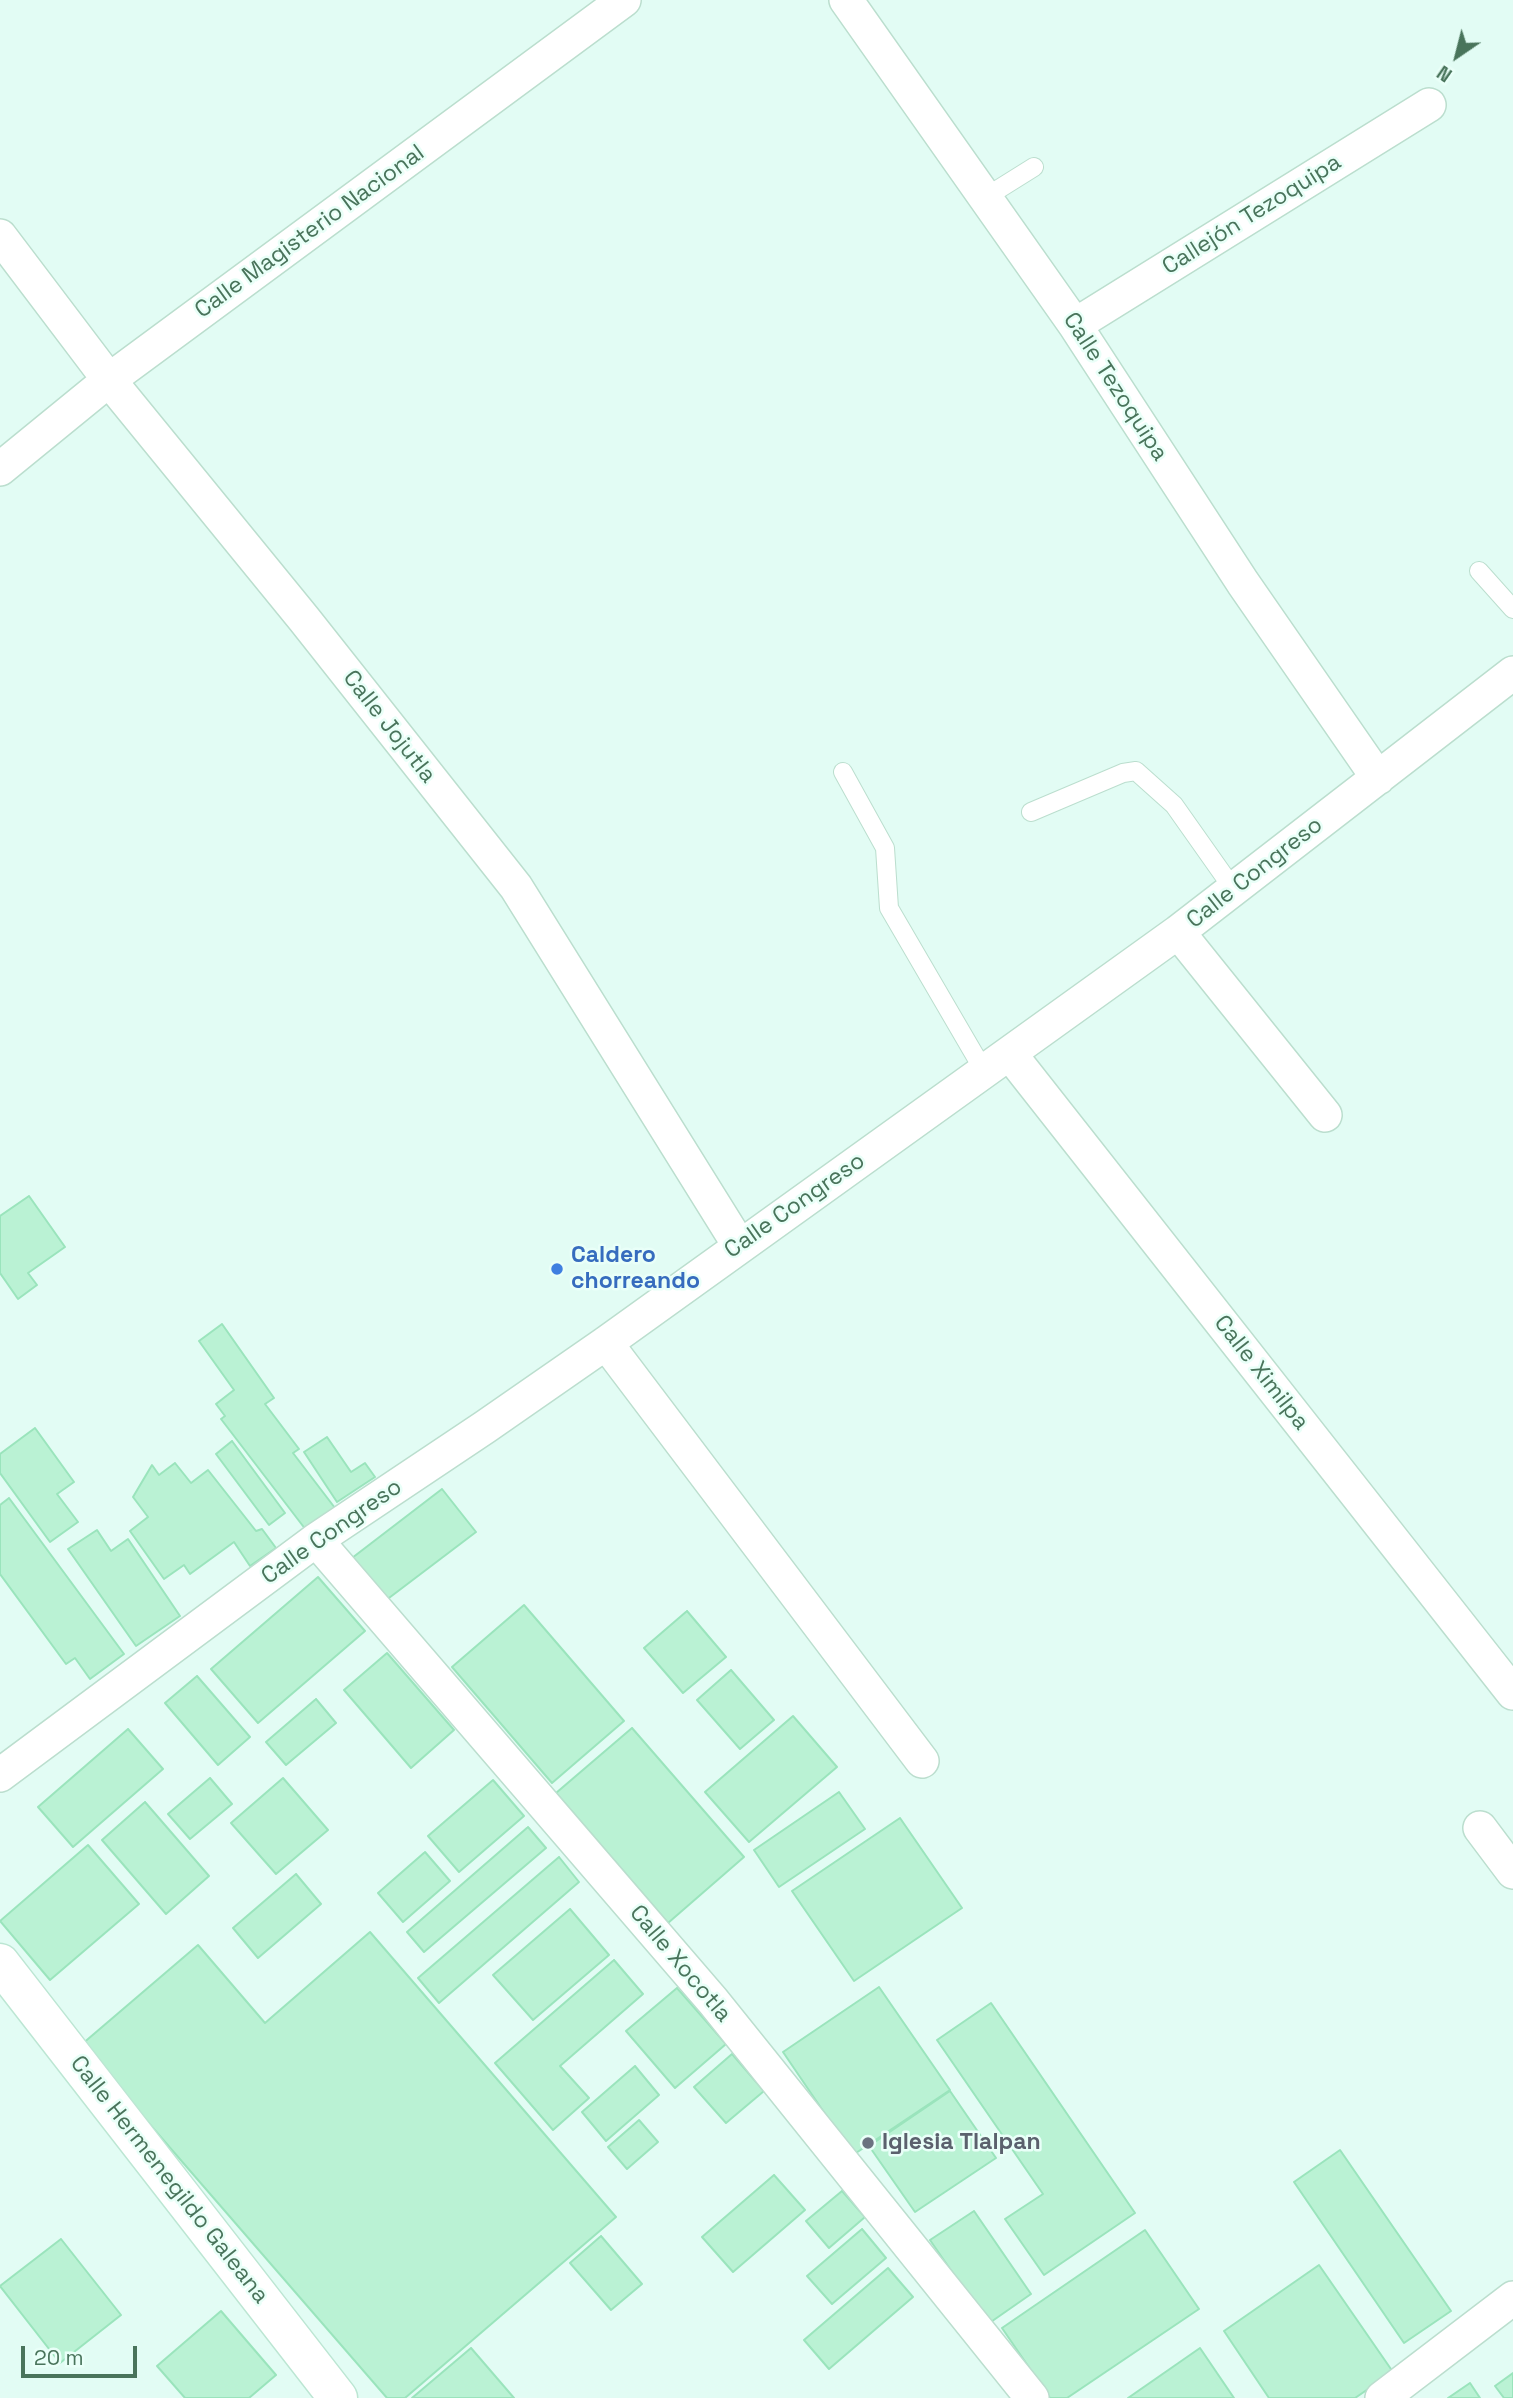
<!DOCTYPE html>
<meta charset="utf-8">
<style>
body{margin:0}
#map{position:relative;width:1513px;height:2398px;overflow:hidden;background:#e2fcf4;font-family:"Space Grotesk",sans-serif}
canvas{display:block}
.north{position:absolute;left:1422px;top:21px;width:70px;height:70px;-webkit-text-stroke:5px #e9fff8;paint-order:stroke;rotate:215deg;font-size:19px;font-weight:700;line-height:28px;text-align:center;color:#49745b}
.north::after{content:'';display:block;margin:auto;width:24px;height:32px;background:#49745b;clip-path:polygon(50% 0,100% 100%,50% 72%,0 100%)}
.scale{position:absolute;left:21px;top:2346px;width:116px;height:32px;box-sizing:border-box;border:4px solid #49745b;border-top:0;padding-left:9px;font-size:21px;line-height:24px;white-space:nowrap;color:#49745b;-webkit-text-stroke:5px #e9fff8;paint-order:stroke}
</style>
<div id="map">
<canvas width="1513" height="2398"></canvas>
<div class="north">N</div>
<div class="scale">20 m</div>
</div>
<script>
const ctx = document.querySelector('canvas').getContext('2d');
ctx.lineJoin = 'round';
function paint(path, color) {
  ctx.fillStyle = color;
  ctx.fill(path, 'evenodd');
}
function poly(rows) {
  const path = new Path2D();
  for (const r of rows) {
    path.moveTo(r[0], r[1]);
    for (let i = 2; i < r.length; i += 2) path.lineTo(r[i], r[i + 1]);
  }
  return path;
}
function strokePath(path, color, width, dash) {
  ctx.strokeStyle = color;
  ctx.lineWidth = width;
  ctx.lineCap = dash ? 'butt' : 'round';
  ctx.setLineDash(dash || []);
  ctx.stroke(path);
}
function drawText(font, color, halo, rows, align = 'center') {
  ctx.font = font + ' "Space Grotesk",sans-serif';
  ctx.lineWidth = 5;
  ctx.setLineDash([]);
  ctx.textBaseline = 'middle';
  ctx.strokeStyle = halo;
  ctx.fillStyle = color;
  for (const [text, x, y, turn = 0] of rows) {
    ctx.save();
    ctx.translate(x, y);
    ctx.rotate((+turn || 0) * Math.PI / 180);
    ctx.textAlign = isNaN(turn) ? turn : align;
    if (halo) ctx.strokeText(text, 0, 0);
    ctx.fillText(text, 0, 0);
    ctx.restore();
  }
}
const building = poly([
 [29,1196,65,1247,28,1273,37,1285,18,1299,0,1273,0,1216,29,1196],
 [222,1324,274,1398,265,1404,299,1449,293,1453,335,1508,306,1530,221,1419,225,1416,216,1404,234,1390,199,1341,222,1324],
 [35,1428,74,1482,57,1494,78,1522,50,1542,0,1473,0,1454,35,1428],
 [327,1437,351,1472,365,1463,375,1477,337,1502,304,1452,327,1437],
 [232,1441,285,1513,269,1525,216,1454,232,1441],
 [175,1463,191,1483,208,1470,256,1531,262,1529,276,1548,250,1566,234,1542,190,1574,184,1565,164,1579,130,1531,148,1517,133,1497,152,1465,159,1475,175,1463],
 [442,1489,476,1532,385,1601,352,1558,442,1489],
 [9,1498,124,1654,90,1679,75,1658,66,1664,0,1574,0,1505,9,1498],
 [97,1530,111,1551,128,1539,180,1616,136,1646,68,1549,97,1530],
 [318,1577,365,1631,258,1723,211,1669,318,1577],
 [524,1605,624,1721,552,1783,452,1667,524,1605],
 [687,1611,726,1657,683,1693,644,1648,687,1611],
 [387,1653,454,1730,411,1768,344,1690,387,1653],
 [731,1670,774,1720,740,1749,697,1700,731,1670],
 [197,1676,250,1737,218,1765,165,1703,197,1676],
 [316,1699,336,1723,286,1765,266,1742,316,1699],
 [793,1716,837,1767,749,1842,705,1792,793,1716],
 [632,1728,744,1857,668,1923,556,1793,632,1728],
 [128,1729,163,1769,73,1847,38,1807,128,1729],
 [210,1778,232,1804,190,1839,168,1814,210,1778],
 [283,1778,328,1830,276,1874,231,1823,283,1778],
 [493,1780,524,1816,459,1872,428,1836,493,1780],
 [839,1792,865,1829,779,1887,754,1850,839,1792],
 [145,1802,209,1876,166,1914,102,1840,145,1802],
 [900,1818,962,1908,854,1981,792,1891,900,1818],
 [528,1827,546,1848,424,1952,407,1932,528,1827],
 [88,1845,139,1904,50,1980,0,1921,88,1845],
 [425,1852,450,1881,403,1922,378,1893,425,1852],
 [559,1857,579,1882,439,2003,418,1978,559,1857],
 [296,1874,321,1904,258,1958,233,1928,296,1874],
 [570,1909,609,1955,533,2020,493,1975,570,1909],
 [370,1932,616,2217,405,2398,387,2398,81,2045,198,1945,265,2023,370,1932],
 [614,1960,643,1994,560,2066,589,2098,553,2130,495,2063,614,1960],
 [879,1987,950,2090,853,2155,783,2052,879,1987],
 [677,1988,726,2044,675,2088,626,2031,677,1988],
 [991,2003,1135,2213,1044,2275,1005,2219,1043,2194,937,2040,991,2003],
 [732,2054,764,2091,726,2123,694,2087,732,2054],
 [635,2066,659,2095,606,2141,582,2112,635,2066],
 [950,2091,996,2158,915,2212,869,2146,950,2091],
 [639,2120,658,2142,627,2169,608,2147,639,2120],
 [1340,2150,1451,2311,1404,2343,1294,2182,1340,2150],
 [774,2175,805,2210,733,2272,702,2237,774,2175],
 [842,2191,865,2217,829,2248,806,2221,842,2191],
 [974,2211,1031,2294,988,2324,930,2240,974,2211],
 [862,2229,886,2258,832,2304,807,2276,862,2229],
 [1145,2230,1199,2309,1067,2398,1050,2398,1002,2328,1145,2230],
 [601,2236,642,2284,611,2310,570,2263,601,2236],
 [61,2239,121,2315,60,2363,0,2286,61,2239],
 [1319,2265,1393,2372,1355,2398,1269,2398,1224,2331,1319,2265],
 [888,2268,913,2297,829,2369,804,2340,888,2268],
 [221,2311,276,2375,249,2398,185,2398,157,2366,221,2311],
 [471,2348,514,2398,412,2398,471,2348],
 [1200,2348,1234,2398,1128,2398,1200,2348],
 [1513,2373,1513,2398,1504,2398,1495,2386,1513,2373],
 [1470,2383,1480,2398,1448,2398,1470,2383]
]);
const lane = poly([
 [986,197,1034,167],
 [1479,571,1513,609],
 [843,772,885,848,889,908,984,1071],
 [1031,812,1123,773,1136,771,1174,805,1234,890]
]);
const street = poly([
 [846,0,1075,325,1243,583,1378,778],
 [0,236,109,380,304,619,516,887,739,1245],
 [1075,325,1429,105],
 [0,469,109,380,624,0],
 [1178,932,1325,1115],
 [1010,1054,1513,1693],
 [606,1343,922,1761],
 [316,1540,713,2001,1032,2398],
 [0,1775,316,1540,485,1427,606,1343,1178,932,1513,673],
 [1480,1828,1513,1872],
 [1382,2398,1513,2298]
]);
const secondary = poly([
 [0,1963,338,2398]
]);
const markers = [
 [557,1269,7,"#3f7fe0"],
 [868,2143,7,"#6b7280"]
];
const streetNames = [
 ["Callejón Tezoquipa",1252,215,-32],
 ["Calle Magisterio Nacional",310,232,-36],
 ["Calle Tezoquipa",1115,387,57],
 ["Calle Jojutla",389,727,52],
 ["Calle Congreso",1255,873,-38],
 ["Calle Congreso",795,1206,-35],
 ["Calle Ximilpa",1261,1373,52],
 ["Calle Congreso",332,1532,-35],
 ["Calle Xocotla",680,1964,50],
 ["Calle Hermenegildo Galeana",169,2180,52]
];
const shopNames = [
 ["Caldero",571,1256],
 ["chorreando",571,1282]
];
const worshipNames = [
 ["Iglesia Tlalpan",882,2143]
];
paint(building, '#baf2d4');
strokePath(building, '#9ae4bc', 2);
strokePath(lane, '#bbdece', 20);
strokePath(street, '#bbdece', 36);
strokePath(secondary, '#bce6d3', 41);
strokePath(lane, '#fff', 18);
strokePath(street, '#fff', 33);
strokePath(secondary, '#fff', 38);
for (const [x, y, r, color] of markers) {
  const dot = new Path2D();
  dot.arc(x, y, r, 0, 2 * Math.PI);
  ctx.fillStyle = color;
  ctx.fill(dot);
  strokePath(dot, '#e9fff8', 2.5);
}
drawText('23px', '#49745b', '#e9fff8', streetNames);
drawText('bold 23px', '#366cbe', '#e9fff8', shopNames, 'left');
drawText('bold 23px', '#5b616d', '#e9fff8', worshipNames, 'left');
</script>
